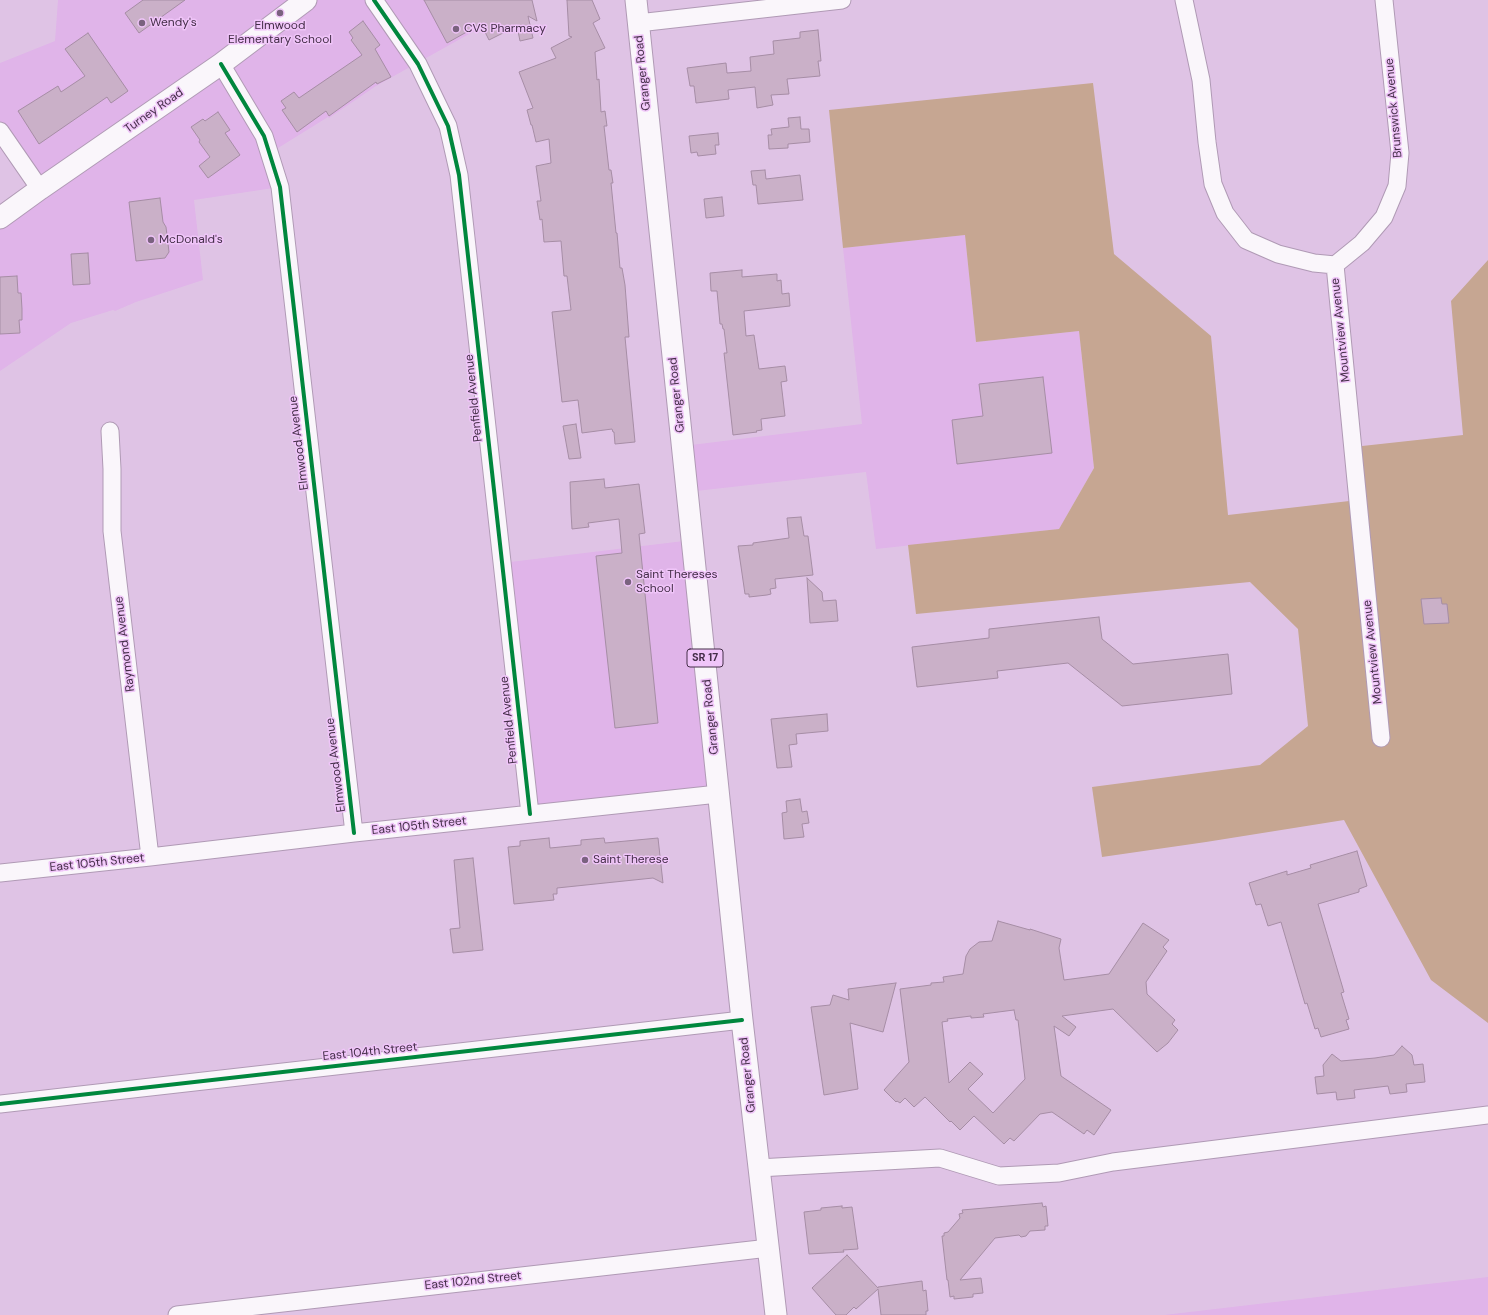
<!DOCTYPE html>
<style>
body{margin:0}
canvas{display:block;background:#dfc3e5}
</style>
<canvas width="1488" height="1315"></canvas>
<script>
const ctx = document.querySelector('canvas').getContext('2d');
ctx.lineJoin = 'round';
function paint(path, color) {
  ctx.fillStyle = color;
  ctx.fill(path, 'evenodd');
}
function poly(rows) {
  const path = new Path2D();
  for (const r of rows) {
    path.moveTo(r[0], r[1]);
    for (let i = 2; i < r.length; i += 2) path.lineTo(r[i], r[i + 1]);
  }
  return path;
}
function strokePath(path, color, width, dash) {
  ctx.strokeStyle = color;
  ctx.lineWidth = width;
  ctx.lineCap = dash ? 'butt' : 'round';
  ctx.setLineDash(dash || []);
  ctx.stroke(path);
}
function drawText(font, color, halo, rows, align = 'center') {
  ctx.font = font + ' "DM Sans",sans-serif';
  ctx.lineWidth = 3;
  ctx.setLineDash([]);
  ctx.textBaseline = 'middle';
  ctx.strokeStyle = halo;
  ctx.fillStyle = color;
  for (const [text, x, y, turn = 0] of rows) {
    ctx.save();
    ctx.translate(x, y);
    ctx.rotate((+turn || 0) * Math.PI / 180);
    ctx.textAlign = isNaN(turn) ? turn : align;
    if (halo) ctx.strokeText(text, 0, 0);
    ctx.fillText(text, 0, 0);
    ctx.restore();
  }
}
const built = poly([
 [58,0,530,0,376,86,329,118,328,117,270,153,280,187,194,200,203,280,136,302,115,311,113,310,71,323,0,371,0,218,40,189,0,131,0,63,55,41],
 [965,235,976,342,1079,331,1094,468,1059,529,876,549,866,472,687,492,683,446,862,424,843,248],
 [692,540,718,794,530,814,502,563],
 [1488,1277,1488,1315,1164,1315]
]);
const forest = poly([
 [1093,83,1114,254,1211,336,1228,515,1358,500,1353,447,1463,435,1451,301,1488,260,1488,1023,1431,980,1344,820,1206,842,1102,857,1092,787,1260,765,1308,726,1298,629,1250,582,916,614,908,545,1059,529,1094,468,1079,331,976,342,965,235,843,248,829,110]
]);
const building = poly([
 [143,0,185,0,139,33,125,13,143,0],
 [424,0,532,0,537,21,528,16,533,38,520,41,517,26,489,40,481,24,447,43,424,0],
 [567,0,592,0,600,19,593,23,605,48,595,52,597,80,599,79,601,112,605,111,607,126,604,126,609,170,611,170,613,183,611,183,616,233,617,233,620,268,622,268,625,285,629,337,625,337,635,442,615,444,614,432,613,432,612,429,582,433,578,400,562,402,552,312,571,310,567,276,564,276,561,241,544,242,542,219,540,220,537,201,541,201,536,166,551,163,549,139,536,142,532,125,531,125,527,110,533,108,519,72,556,58,551,48,572,37,569,36,567,0],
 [363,21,380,45,375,49,391,77,377,84,376,82,329,116,326,111,297,132,282,110,286,108,281,101,294,92,299,98,362,55,351,40,353,38,349,32,363,21],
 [818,30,821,61,818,61,820,76,787,79,789,94,771,95,773,105,757,108,755,87,728,90,729,99,696,103,694,86,690,86,687,68,726,63,727,73,751,71,750,57,774,54,773,41,800,38,800,32,818,30],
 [88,33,128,91,111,103,107,97,39,144,18,111,58,86,61,92,85,76,65,49,88,33],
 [218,112,230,130,225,133,240,155,208,178,199,166,210,157,199,142,200,140,191,127,203,119,205,121,218,112],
 [800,117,801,129,809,129,810,142,788,144,788,148,769,149,768,135,772,135,771,129,789,127,788,118,800,117],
 [718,133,719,145,715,145,716,154,698,156,697,152,691,153,689,136,718,133],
 [765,170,766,179,800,175,803,200,758,204,756,185,753,185,751,171,765,170],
 [722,197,724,216,706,218,704,199,722,197],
 [160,198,163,222,166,227,169,252,165,258,136,261,129,202,160,198],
 [88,253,90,284,73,285,71,254,88,253],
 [742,270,742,277,777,274,777,281,781,280,782,294,789,293,790,306,744,311,746,336,754,335,759,369,785,366,787,381,781,382,785,416,761,419,762,430,756,431,757,432,733,435,724,353,727,353,724,329,723,329,722,324,720,324,717,291,711,291,710,273,742,270],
 [17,276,18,293,21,293,22,309,22,320,19,320,20,333,0,334,0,277,17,276],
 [1043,377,1052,453,957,464,952,420,983,416,979,384,1043,377],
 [576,424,581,458,569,459,563,426,576,424],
 [604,479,605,488,639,484,645,533,639,534,658,723,615,728,596,556,622,553,619,519,588,523,589,527,572,529,571,513,570,482,604,479],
 [801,517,804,536,808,536,813,575,775,579,776,588,770,589,771,594,767,595,749,597,749,594,745,594,738,546,753,545,753,543,789,538,787,518,801,517],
 [807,578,822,592,823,601,836,600,838,621,810,623,807,578],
 [1441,598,1442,604,1447,604,1449,623,1424,624,1421,599,1441,598],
 [1099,617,1102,639,1133,664,1228,654,1232,694,1122,706,1068,663,997,671,998,678,917,687,912,647,989,638,989,629,1099,617],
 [827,714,828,731,796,734,797,744,789,745,792,767,777,768,771,719,827,714],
 [800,799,802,812,807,811,809,823,802,824,804,837,784,839,782,813,787,812,786,801,800,799],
 [549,838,550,848,581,845,581,840,604,838,605,843,658,838,663,883,653,878,557,888,557,894,553,894,554,900,514,904,508,847,520,846,520,841,549,838],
 [1357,851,1367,886,1359,889,1359,892,1318,904,1344,992,1341,993,1349,1019,1346,1020,1349,1029,1321,1037,1318,1028,1315,1029,1307,1003,1305,1004,1281,922,1268,926,1261,904,1256,905,1249,883,1287,871,1287,875,1311,868,1310,865,1357,851],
 [473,858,483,950,453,953,450,929,460,928,454,860,473,858],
 [998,921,1030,930,1030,929,1061,939,1059,948,1064,980,1109,974,1143,923,1169,940,1163,947,1167,951,1146,982,1147,994,1175,1020,1172,1024,1178,1030,1168,1043,1157,1052,1113,1009,1062,1016,1076,1027,1069,1036,1054,1026,1061,1076,1111,1110,1094,1135,1087,1130,1084,1134,1052,1112,1040,1114,1014,1141,1010,1138,1004,1144,974,1116,960,1130,951,1121,950,1122,925,1097,914,1107,905,1098,900,1103,897,1101,896,1102,884,1090,909,1062,900,989,931,985,931,983,944,982,943,977,963,974,966,956,970,949,979,942,992,941,998,921],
 [1014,1010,1016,1020,1018,1020,1025,1079,993,1113,968,1089,983,1074,970,1062,949,1083,942,1022,948,1021,947,1019,971,1016,971,1018,984,1017,983,1014,1014,1010],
 [896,983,883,1032,850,1023,858,1089,824,1095,811,1007,830,1005,833,995,849,1000,848,989,896,983],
 [1402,1046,1412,1055,1414,1065,1423,1064,1425,1082,1406,1084,1407,1092,1390,1094,1388,1086,1354,1090,1355,1098,1337,1100,1336,1092,1317,1094,1315,1077,1324,1076,1323,1065,1332,1054,1341,1061,1375,1058,1394,1055,1402,1046],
 [1042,1203,1043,1207,1046,1206,1048,1226,1045,1226,1045,1230,1030,1231,1026,1236,1021,1237,1019,1235,995,1238,960,1280,981,1278,983,1293,973,1294,973,1297,954,1299,954,1296,950,1297,948,1280,947,1280,942,1236,944,1236,944,1233,948,1232,960,1218,959,1214,963,1213,962,1210,1042,1203],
 [842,1206,842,1208,852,1207,858,1249,843,1250,844,1252,809,1254,804,1212,821,1210,821,1208,842,1206],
 [847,1255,878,1288,878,1287,922,1281,923,1291,926,1290,928,1311,926,1311,926,1315,881,1315,878,1289,856,1309,854,1307,846,1315,836,1315,812,1288,847,1255]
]);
const minor = poly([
 [374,0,418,64,448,126,459,175,530,814],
 [1184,0,1201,80,1207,142,1213,184,1225,213,1246,240,1278,254,1314,263,1335,265],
 [638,23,842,0],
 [221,64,264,136,280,187,354,833],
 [0,131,40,189],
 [1335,265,1381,738],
 [1335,265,1362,243,1384,217,1397,186,1400,153,1384,0],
 [110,431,112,469,112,531,150,857],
 [0,873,150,857,354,833,718,794],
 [0,1104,742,1020],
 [758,1168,940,1158,999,1176,1059,1173,1113,1162,1488,1115],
 [177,1315,769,1248]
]);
const major = poly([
 [636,0,742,1020,776,1315],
 [0,218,40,189,221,64,306,0]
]);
const cycleway = poly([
 [374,0,418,64,448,126,459,175,530,814],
 [221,64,264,136,280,187,354,833],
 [0,1104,742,1020]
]);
const markers = [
 [280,13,4,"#7a627f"],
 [142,23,4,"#7a627f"],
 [456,29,4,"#7a627f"],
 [151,240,4,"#7a627f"],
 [628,582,4,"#7a627f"],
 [585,860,4,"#7a627f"]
];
const shields = [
 [705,658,36]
];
const shieldNames = [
 ["SR 17",705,658]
];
const poiNames = [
 ["Wendy's",150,23],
 ["Elmwood",280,26,"center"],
 ["Elementary School",280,40,"center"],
 ["CVS Pharmacy",464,29],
 ["McDonald's",159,240],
 ["Saint Thereses",636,575],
 ["School",636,589],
 ["Saint Therese",593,860]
];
const streetNames = [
 ["Granger Road",643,73,-96],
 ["Brunswick Avenue",1394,108,-95],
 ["Turney Road",154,111,-35],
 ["Mountview Avenue",1341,330,-96],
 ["Granger Road",677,395,-96],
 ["Penfield Avenue",474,398,-96],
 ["Elmwood Avenue",299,443,-97],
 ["Raymond Avenue",125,644,-97],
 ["Mountview Avenue",1373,652,-96],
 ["Granger Road",711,717,-96],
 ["Penfield Avenue",509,720,-96],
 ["Elmwood Avenue",336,765,-97],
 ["East 105th Street",419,826,-6],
 ["East 105th Street",97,863,-6],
 ["East 104th Street",370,1052,-6],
 ["Granger Road",748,1075,-96],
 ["East 102nd Street",473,1281,-6]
];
paint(built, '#e0b4e9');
paint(forest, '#c6a692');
paint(building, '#cab0c8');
strokePath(building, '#a68da5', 1);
strokePath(minor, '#b09ab5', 19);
strokePath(major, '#b09ab5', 23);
strokePath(minor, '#faf6fb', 17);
strokePath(major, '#faf6fb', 21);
strokePath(cycleway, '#00873e', 4);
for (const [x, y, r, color] of markers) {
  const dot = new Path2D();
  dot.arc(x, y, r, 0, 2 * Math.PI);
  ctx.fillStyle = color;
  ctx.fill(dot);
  strokePath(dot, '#f0c5f9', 1.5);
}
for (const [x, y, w] of shields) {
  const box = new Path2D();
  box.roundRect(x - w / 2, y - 9, w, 18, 3);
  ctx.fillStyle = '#f0c5f9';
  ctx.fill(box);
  strokePath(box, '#442e48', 1);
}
drawText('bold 11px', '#442e48', null, shieldNames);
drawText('12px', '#442e48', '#f0c5f9', poiNames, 'left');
drawText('12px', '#442e48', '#f0c5f9', streetNames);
</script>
